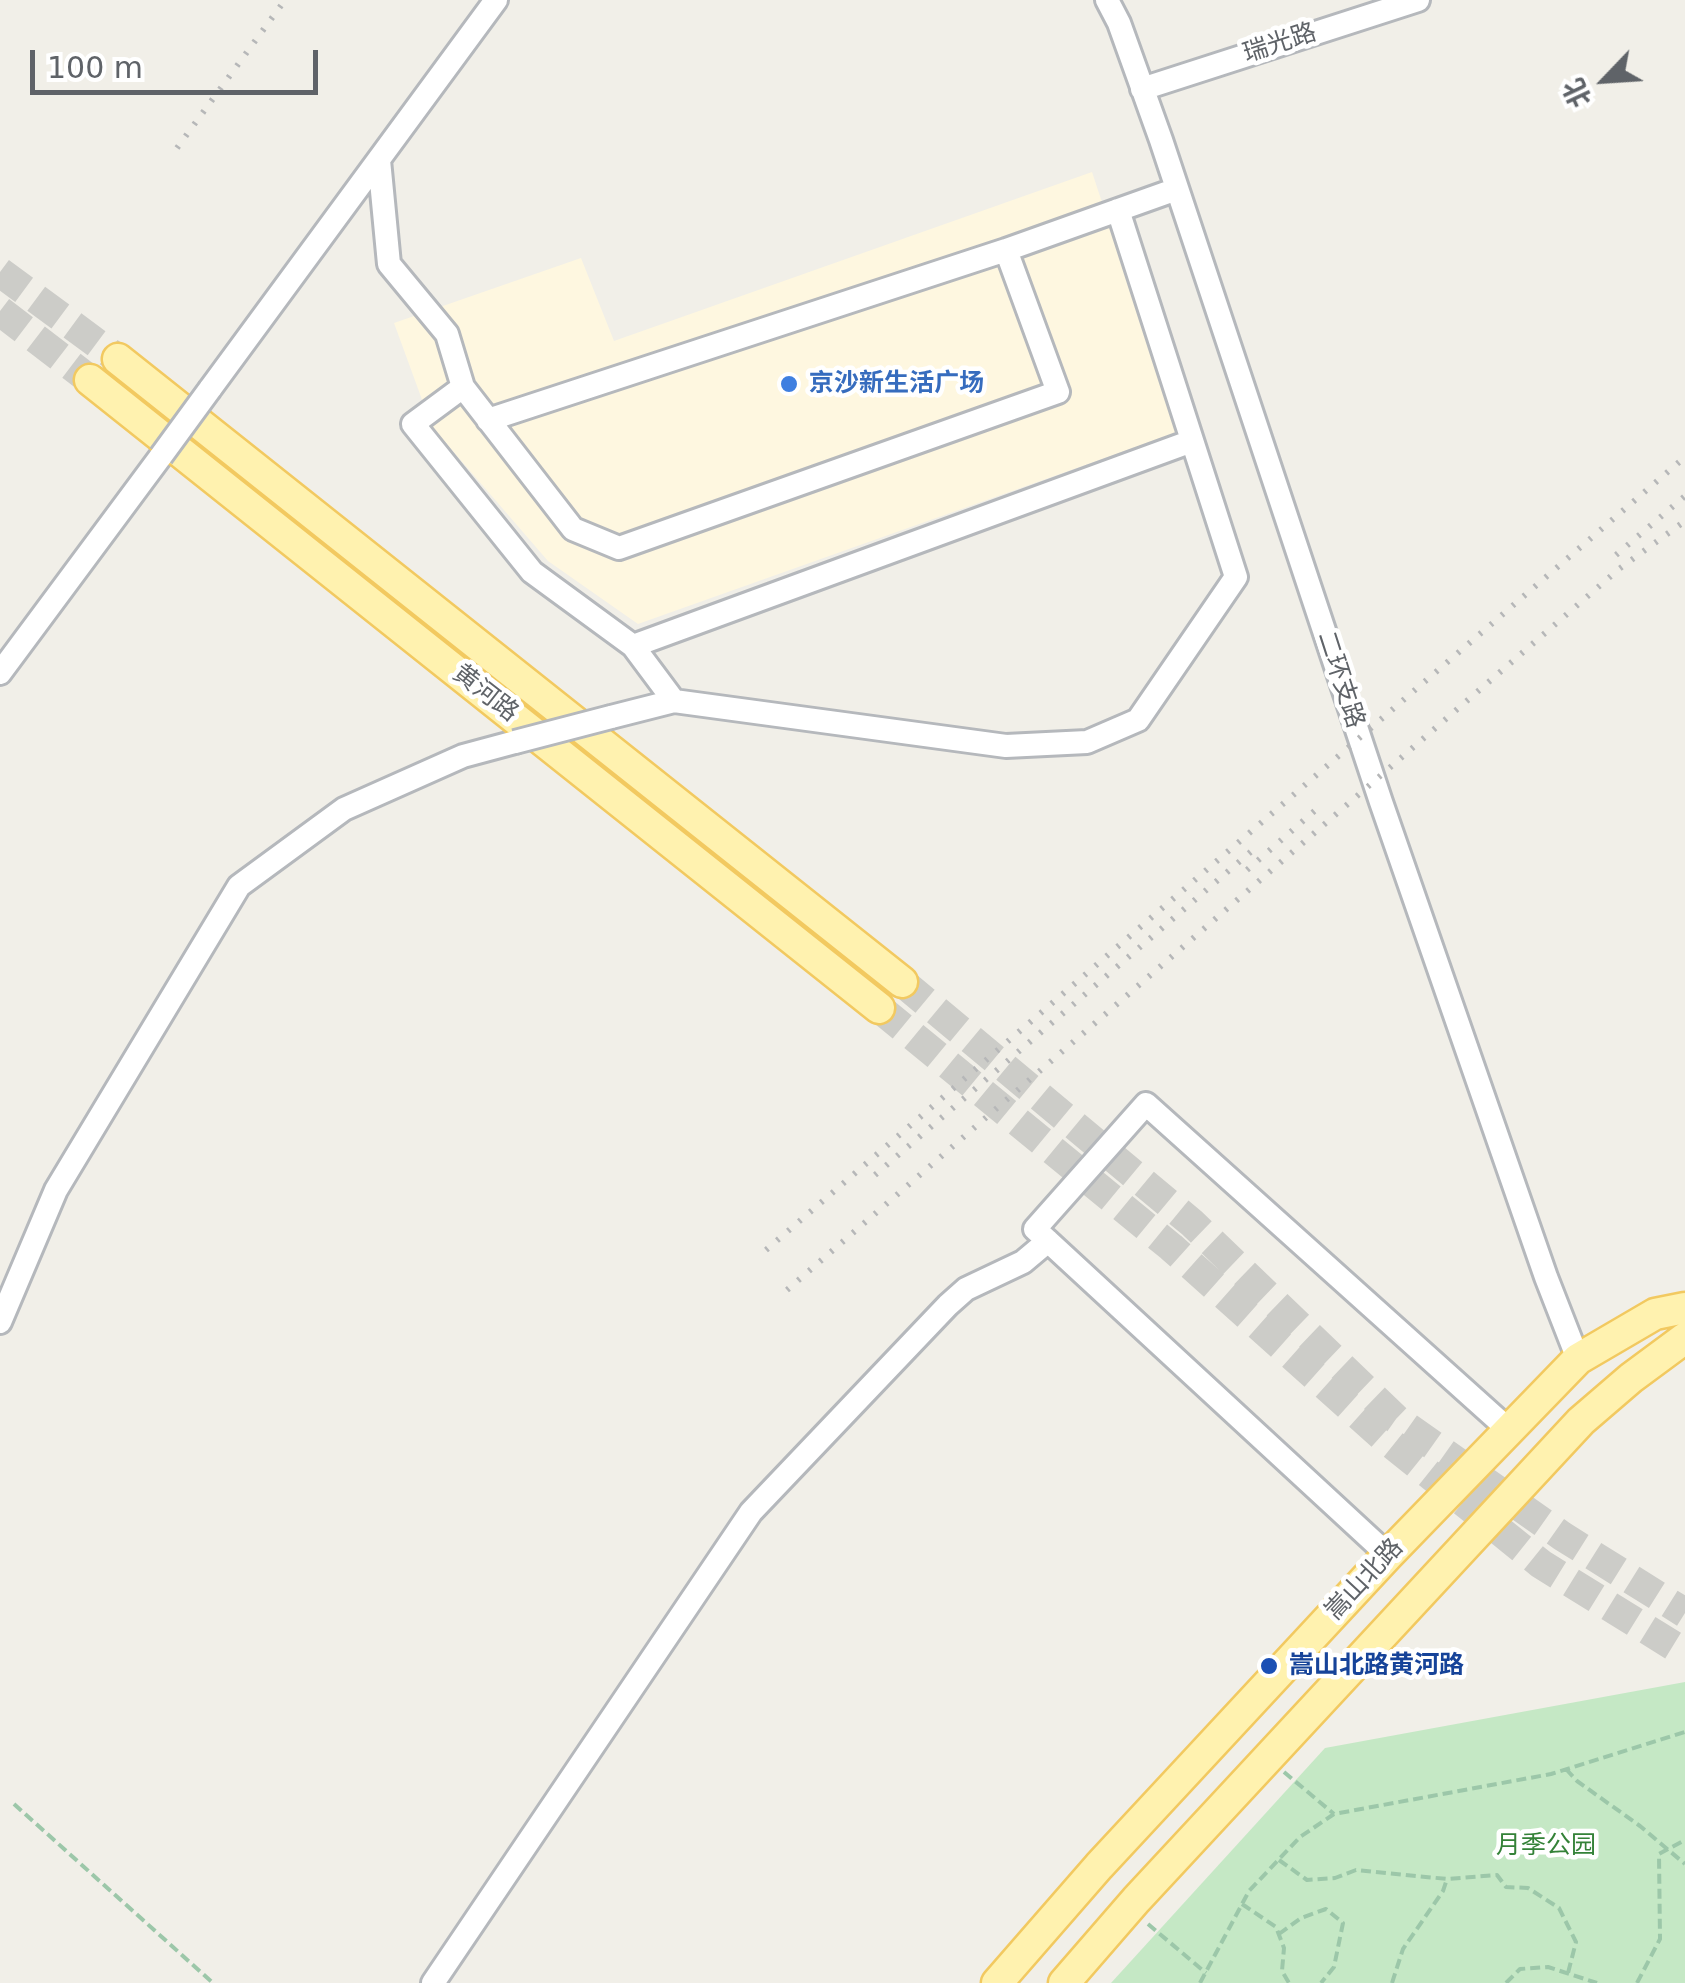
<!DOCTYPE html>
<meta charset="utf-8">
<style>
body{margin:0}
#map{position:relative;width:1685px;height:1983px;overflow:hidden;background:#f1efe8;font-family:"DejaVu Sans","Noto Sans SC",sans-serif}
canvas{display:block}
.north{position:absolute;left:1555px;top:30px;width:100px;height:100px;-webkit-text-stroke:8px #fff;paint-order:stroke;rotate:245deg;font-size:28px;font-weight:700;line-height:40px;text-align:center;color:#5f6368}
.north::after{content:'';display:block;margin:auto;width:35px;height:45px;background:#5f6368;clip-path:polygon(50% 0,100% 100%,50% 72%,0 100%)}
.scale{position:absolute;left:30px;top:50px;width:288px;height:45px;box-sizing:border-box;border:5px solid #5f6368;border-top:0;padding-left:12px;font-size:30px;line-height:35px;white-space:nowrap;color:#5f6368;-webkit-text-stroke:8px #fff;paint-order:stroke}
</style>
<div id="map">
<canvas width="1685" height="1983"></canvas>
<div class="north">北</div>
<div class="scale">100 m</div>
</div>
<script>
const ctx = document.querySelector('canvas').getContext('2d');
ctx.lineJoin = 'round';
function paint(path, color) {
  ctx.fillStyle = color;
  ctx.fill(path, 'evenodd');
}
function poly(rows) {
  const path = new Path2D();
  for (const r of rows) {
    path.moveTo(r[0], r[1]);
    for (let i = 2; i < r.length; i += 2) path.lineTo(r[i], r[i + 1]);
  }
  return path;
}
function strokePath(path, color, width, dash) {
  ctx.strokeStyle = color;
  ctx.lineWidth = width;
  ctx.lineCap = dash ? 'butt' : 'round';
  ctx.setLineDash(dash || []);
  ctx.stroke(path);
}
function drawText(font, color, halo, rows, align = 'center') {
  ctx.font = font + ' "DejaVu Sans","Noto Sans SC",sans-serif';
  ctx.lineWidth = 9;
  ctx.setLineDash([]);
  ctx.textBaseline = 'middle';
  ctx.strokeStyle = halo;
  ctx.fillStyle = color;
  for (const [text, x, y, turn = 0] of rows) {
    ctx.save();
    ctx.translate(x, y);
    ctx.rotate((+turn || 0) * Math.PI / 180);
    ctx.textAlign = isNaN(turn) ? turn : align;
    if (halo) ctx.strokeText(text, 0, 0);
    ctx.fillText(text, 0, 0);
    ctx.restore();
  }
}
const commercial = poly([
 [1092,172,1178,432,638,624,548,561,432,427,394,323,581,258,614,341]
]);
const green = poly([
 [1685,1682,1685,1983,1111,1983,1325,1748]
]);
const majorTunnel = poly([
 [0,272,118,359],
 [0,311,90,380],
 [902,982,1192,1223,1396,1419,1562,1536,1685,1613],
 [879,1008,1171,1247,1382,1436,1541,1564,1685,1653]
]);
const path = poly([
 [1566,1769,1577,1781,1640,1826,1685,1864],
 [1284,1772,1334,1814],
 [14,1804,213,1983],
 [1279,1860,1307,1880,1335,1878,1356,1870,1447,1879,1497,1875,1506,1887,1528,1888,1559,1908,1576,1942,1568,1973],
 [1242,1904,1276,1927,1284,1948,1282,1971,1289,1983],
 [1148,1924,1206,1973],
 [1279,1934,1301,1918,1326,1909,1343,1923,1334,1967,1321,1983],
 [1200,1983,1249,1891,1300,1837,1334,1814,1551,1774,1685,1732],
 [1392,1983,1403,1949,1443,1891,1447,1879],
 [1506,1983,1520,1969,1548,1967,1597,1983],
 [1637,1983,1660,1939,1659,1854,1685,1840]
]);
const minor = poly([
 [1107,0,1119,23,1161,140,1381,802,1546,1277,1578,1359],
 [1142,89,1418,0],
 [379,160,389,264,447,334,463,387,573,529,619,548,1058,392,1006,250,1177,189],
 [463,387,413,424,532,572,633,646,674,701],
 [210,389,496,0],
 [488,420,1006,250],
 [633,646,1192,441],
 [0,673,161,456],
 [611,717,674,701,1006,746,1087,742,1138,720,1236,577,1118,210],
 [0,1322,56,1190,239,886,344,809,463,756,515,742],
 [1388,1555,1035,1229,1146,1104,1509,1430],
 [433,1983,751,1512,948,1305,966,1289,1023,1262,1048,1241]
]);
const major = poly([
 [118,359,902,982],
 [90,380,879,1008],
 [997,1983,1099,1866,1388,1555,1578,1359,1655,1314,1685,1308],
 [1064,1983,1136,1900,1581,1421,1631,1378,1685,1338]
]);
const rail = poly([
 [177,148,285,0],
 [1616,555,1685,496],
 [1247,870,1319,807],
 [875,1175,1254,849],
 [766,1250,1685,457],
 [787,1290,1619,569,1685,521]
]);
const minorBridge = poly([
 [161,456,210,389],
 [515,742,611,717]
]);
const markers = [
 [789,384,10,"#3f7fe0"],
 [1269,1666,10,"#1a4fb4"]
];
const streetNames = [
 ["瑞光路",1280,44,-18],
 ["二环支路",1340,680,72],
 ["黄河路",485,694,38],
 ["嵩山北路",1365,1580,-47]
];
const shopNames = [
 ["京沙新生活广场",809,384]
];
const transitNames = [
 ["嵩山北路黄河路",1289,1666]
];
const parkNames = [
 ["月季公园",1546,1846]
];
paint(commercial, '#fef7e0');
paint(green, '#c5e8c5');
strokePath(majorTunnel, '#ccccc8', 30, [30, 15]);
strokePath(minor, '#b5b8bc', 28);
strokePath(major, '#f2c960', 35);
strokePath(path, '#9cc7a9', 4, [10, 5]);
strokePath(minor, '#fff', 22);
strokePath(major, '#fff2af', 30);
strokePath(rail, '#b6b7b8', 6, [2.5, 12]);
strokePath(minorBridge, '#b5b8bc', 28, []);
strokePath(minorBridge, '#fff', 22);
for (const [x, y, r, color] of markers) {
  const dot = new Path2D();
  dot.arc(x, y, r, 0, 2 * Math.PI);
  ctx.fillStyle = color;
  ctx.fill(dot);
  strokePath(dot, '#fff', 4);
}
drawText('25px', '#5f6368', '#fff', streetNames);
drawText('bold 25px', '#366cbe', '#fff', shopNames, 'left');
drawText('bold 25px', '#164399', '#fff', transitNames, 'left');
drawText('25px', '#348238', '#fff', parkNames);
</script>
